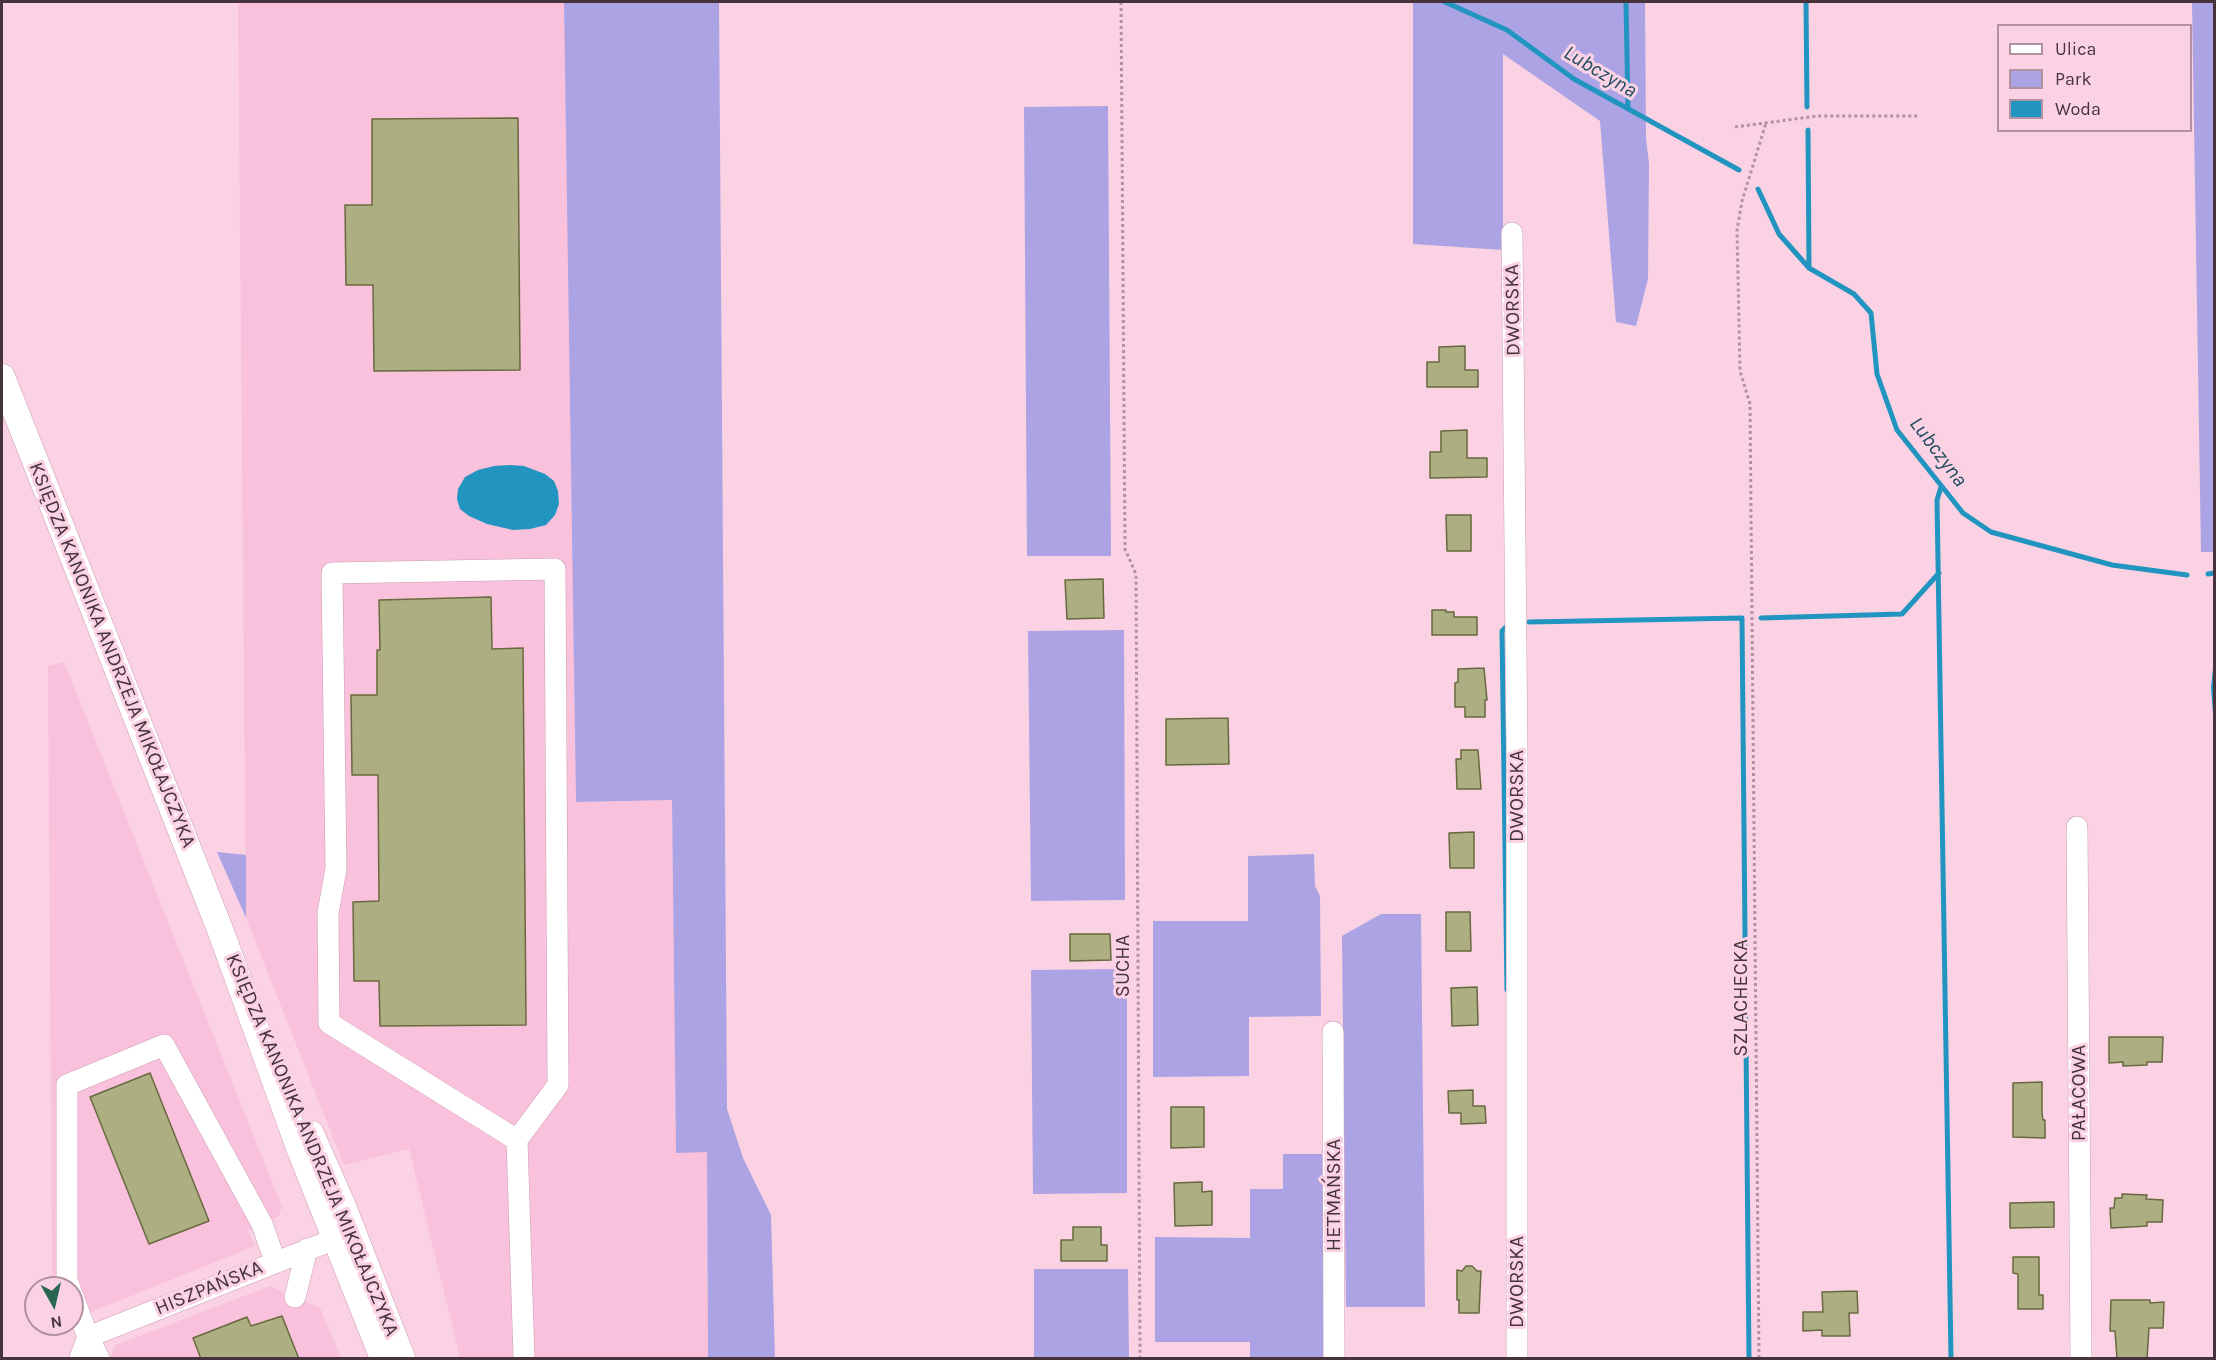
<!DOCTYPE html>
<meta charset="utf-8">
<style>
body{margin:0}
#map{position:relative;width:2216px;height:1360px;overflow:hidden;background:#fad2e4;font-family:Karla,sans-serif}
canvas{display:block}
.frame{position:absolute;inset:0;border:3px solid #46333c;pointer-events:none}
.legend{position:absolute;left:1997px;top:24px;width:195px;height:108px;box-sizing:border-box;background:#fad2e4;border:2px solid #b292a1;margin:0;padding:8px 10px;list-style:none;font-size:18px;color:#46333c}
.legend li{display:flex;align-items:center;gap:12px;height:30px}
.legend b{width:30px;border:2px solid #b292a1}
.north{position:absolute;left:24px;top:1276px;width:60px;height:60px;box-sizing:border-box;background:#fad2e4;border:2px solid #b292a1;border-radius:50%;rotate:172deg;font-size:16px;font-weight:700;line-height:24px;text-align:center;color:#46333c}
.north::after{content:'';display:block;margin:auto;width:21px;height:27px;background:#286652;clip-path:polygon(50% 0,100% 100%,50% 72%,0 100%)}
</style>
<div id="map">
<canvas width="2216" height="1360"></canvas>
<div class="frame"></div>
<ul class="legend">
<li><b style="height:8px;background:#fff"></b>Ulica</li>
<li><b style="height:16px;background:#aba3e4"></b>Park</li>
<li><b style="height:16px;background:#2195c0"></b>Woda</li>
</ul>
<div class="north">N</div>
</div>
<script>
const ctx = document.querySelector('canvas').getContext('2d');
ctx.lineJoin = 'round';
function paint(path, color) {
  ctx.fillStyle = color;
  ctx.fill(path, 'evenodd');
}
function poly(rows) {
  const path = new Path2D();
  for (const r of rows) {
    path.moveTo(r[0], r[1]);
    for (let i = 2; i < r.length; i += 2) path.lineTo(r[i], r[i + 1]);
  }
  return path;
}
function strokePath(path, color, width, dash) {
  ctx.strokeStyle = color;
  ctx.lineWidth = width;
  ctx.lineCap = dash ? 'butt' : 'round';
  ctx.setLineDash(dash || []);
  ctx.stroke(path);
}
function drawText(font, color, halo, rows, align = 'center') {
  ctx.font = font + ' Karla,sans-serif';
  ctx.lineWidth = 6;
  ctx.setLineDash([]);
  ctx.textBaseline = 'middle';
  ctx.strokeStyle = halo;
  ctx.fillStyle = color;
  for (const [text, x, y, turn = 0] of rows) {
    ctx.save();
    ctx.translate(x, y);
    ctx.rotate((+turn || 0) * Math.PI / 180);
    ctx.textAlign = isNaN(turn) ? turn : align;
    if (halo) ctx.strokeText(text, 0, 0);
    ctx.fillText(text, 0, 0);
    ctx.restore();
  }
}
const built = poly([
 [238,2,566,2,576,802,672,800,676,1152,707,1152,708,1358,460,1358,409,1149,344,1165,246,918],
 [64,662,282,1207,278,1217,247,1230,255,1246,72,1320,72,1288,52,1288,48,666],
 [270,1286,320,1308,341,1358,110,1358,116,1345]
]);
const green = poly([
 [564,2,719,2,727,1109,743,1158,771,1215,775,1358,708,1358,707,1152,676,1153,672,800,576,802],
 [1413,2,1645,2,1646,138,1649,164,1648,279,1636,326,1616,322,1600,121,1503,54,1503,250,1413,244],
 [2192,2,2214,2,2214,552,2201,552],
 [1108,106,1111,556,1027,556,1024,107],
 [1124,630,1125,900,1031,901,1028,631],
 [217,852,246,855,246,918],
 [1314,854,1315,886,1320,896,1321,1016,1249,1017,1249,1076,1153,1077,1153,921,1248,921,1248,856],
 [1381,914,1421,914,1425,1307,1346,1307,1342,936],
 [1127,969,1127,1193,1033,1194,1031,970],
 [1283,1154,1322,1154,1326,1358,1250,1358,1250,1342,1155,1342,1155,1237,1250,1238,1250,1189,1283,1189],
 [1034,1269,1128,1269,1129,1358,1034,1358]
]);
const water = poly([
 [510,465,524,466,545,474,554,481,558,491,559,504,555,515,546,525,530,529,513,530,487,524,469,516,460,509,457,499,458,489,465,477,478,470,494,466],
 [2214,658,2214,727,2211,688]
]);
const stream = poly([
 [1445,2,1507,30,1574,79,1739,170],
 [1626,2,1628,108],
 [1806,2,1807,107],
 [1808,130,1809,267],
 [1758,189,1779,234,1809,268,1854,294,1871,313,1877,374,1897,430,1963,513,1991,532,2112,565,2187,575],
 [1941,487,1937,500,1951,1358],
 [2208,574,2214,573],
 [1761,618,1902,614,1939,573],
 [1529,622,1742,618,1749,1358],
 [1507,990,1502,631,1509,624]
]);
const building = poly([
 [518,118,520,370,374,371,373,285,346,285,345,205,372,205,372,119,518,118],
 [1465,346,1465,370,1478,370,1478,387,1427,387,1427,362,1439,362,1439,347,1465,346],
 [1467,430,1467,458,1487,458,1487,477,1430,478,1430,452,1441,452,1441,431,1467,430],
 [1446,515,1471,515,1471,551,1447,551,1446,515],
 [1103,579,1104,618,1067,619,1065,580,1103,579],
 [491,597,492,649,523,648,526,1025,380,1026,379,981,354,981,353,902,379,901,378,775,352,775,351,695,377,695,377,650,380,650,379,600,491,597],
 [1432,610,1446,610,1446,612,1454,612,1454,617,1477,617,1477,635,1432,635,1432,610],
 [1484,668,1487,700,1485,700,1485,717,1465,717,1465,707,1455,707,1455,683,1458,682,1458,669,1484,668],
 [1228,718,1229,764,1166,765,1166,719,1228,718],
 [1461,750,1478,750,1481,789,1457,789,1456,759,1461,759,1461,750],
 [1474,832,1474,868,1450,868,1449,833,1474,832],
 [1446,912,1470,912,1471,951,1446,951,1446,912],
 [1070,934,1110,934,1111,960,1070,961,1070,934],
 [1477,987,1478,1025,1452,1026,1451,988,1477,987],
 [2109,1037,2163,1037,2162,1062,2147,1062,2147,1065,2123,1066,2123,1062,2109,1063,2109,1037],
 [150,1073,209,1221,149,1244,90,1097,150,1073],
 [2042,1082,2042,1113,2043,1120,2045,1120,2045,1138,2013,1137,2013,1083,2042,1082],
 [1473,1090,1473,1106,1485,1106,1486,1123,1461,1124,1461,1113,1449,1113,1448,1091,1473,1090],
 [1171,1107,1204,1107,1204,1147,1171,1148,1171,1107],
 [1202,1182,1202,1192,1212,1191,1212,1225,1175,1226,1174,1183,1202,1182],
 [2122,1194,2147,1195,2146,1199,2163,1200,2162,1222,2147,1222,2147,1226,2111,1228,2110,1208,2114,1208,2115,1198,2122,1198,2122,1194],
 [2054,1202,2054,1227,2010,1228,2010,1203,2054,1202],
 [1073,1227,1101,1227,1101,1245,1107,1245,1107,1261,1061,1261,1061,1240,1073,1240,1073,1227],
 [2013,1257,2039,1257,2039,1295,2043,1295,2043,1309,2018,1309,2018,1274,2013,1273,2013,1257],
 [1466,1266,1472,1266,1477,1271,1481,1271,1479,1313,1459,1313,1459,1300,1457,1300,1457,1270,1462,1271,1466,1266],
 [1857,1291,1858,1313,1849,1313,1850,1336,1822,1336,1822,1330,1803,1331,1803,1312,1823,1312,1822,1292,1857,1291],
 [2111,1300,2150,1300,2150,1303,2164,1302,2163,1328,2149,1328,2147,1359,2117,1359,2115,1331,2110,1331,2111,1300],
 [282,1316,299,1359,201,1359,193,1338,247,1317,251,1326,282,1316]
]);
const path = poly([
 [1121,2,1125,549,1136,574,1140,1358],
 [1735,127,1817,116,1920,116],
 [1759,1358,1750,404,1740,371,1737,230,1742,201,1766,123]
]);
const minor = poly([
 [1512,233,1517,754,1517,1358],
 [2077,827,2081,1358],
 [1333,1032,1334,1358],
 [517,1140,329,1023,328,913,336,869,332,573,555,569,558,1085,517,1140,524,1358],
 [70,1288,67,1280,67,1085,164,1045,262,1224,275,1261],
 [72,1294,88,1337,99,1358],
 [295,1297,307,1249],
 [80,1358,88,1337,350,1233]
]);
const major = poly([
 [2,377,221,932,300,1150,383,1358],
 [311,1134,342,1204,402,1358]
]);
const streetNames = [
 ["DWORSKA",1513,310,-91],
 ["KSIĘDZA KANONIKA ANDRZEJA MIKOŁAJCZYKA",112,655,68],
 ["DWORSKA",1517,796,-90],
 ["SUCHA",1123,966,-90],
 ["SZLACHECKA",1741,998,-90],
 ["PAŁACOWA",2079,1093,-90],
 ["KSIĘDZA KANONIKA ANDRZEJA MIKOŁAJCZYKA",312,1145,67],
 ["HETMAŃSKA",1334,1195,-90],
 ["DWORSKA",1517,1282,-90],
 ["HISZPAŃSKA",209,1288,-22]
];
const waterNames = [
 ["Lubczyna",1600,72,31],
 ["Lubczyna",1938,452,53]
];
paint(built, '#f9c1db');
paint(green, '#aba3e4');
paint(water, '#2195c0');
strokePath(stream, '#2195c0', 5);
paint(building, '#adaf82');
strokePath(building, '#68693e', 1.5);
strokePath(minor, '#cc9eb4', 22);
strokePath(major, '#cc9eb4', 27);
strokePath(path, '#b292a1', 3, [3, 3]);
strokePath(minor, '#fff', 21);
strokePath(major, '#fff', 26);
drawText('20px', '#46333c', '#fad2e4', streetNames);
drawText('italic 21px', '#214d60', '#fad2e4', waterNames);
</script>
